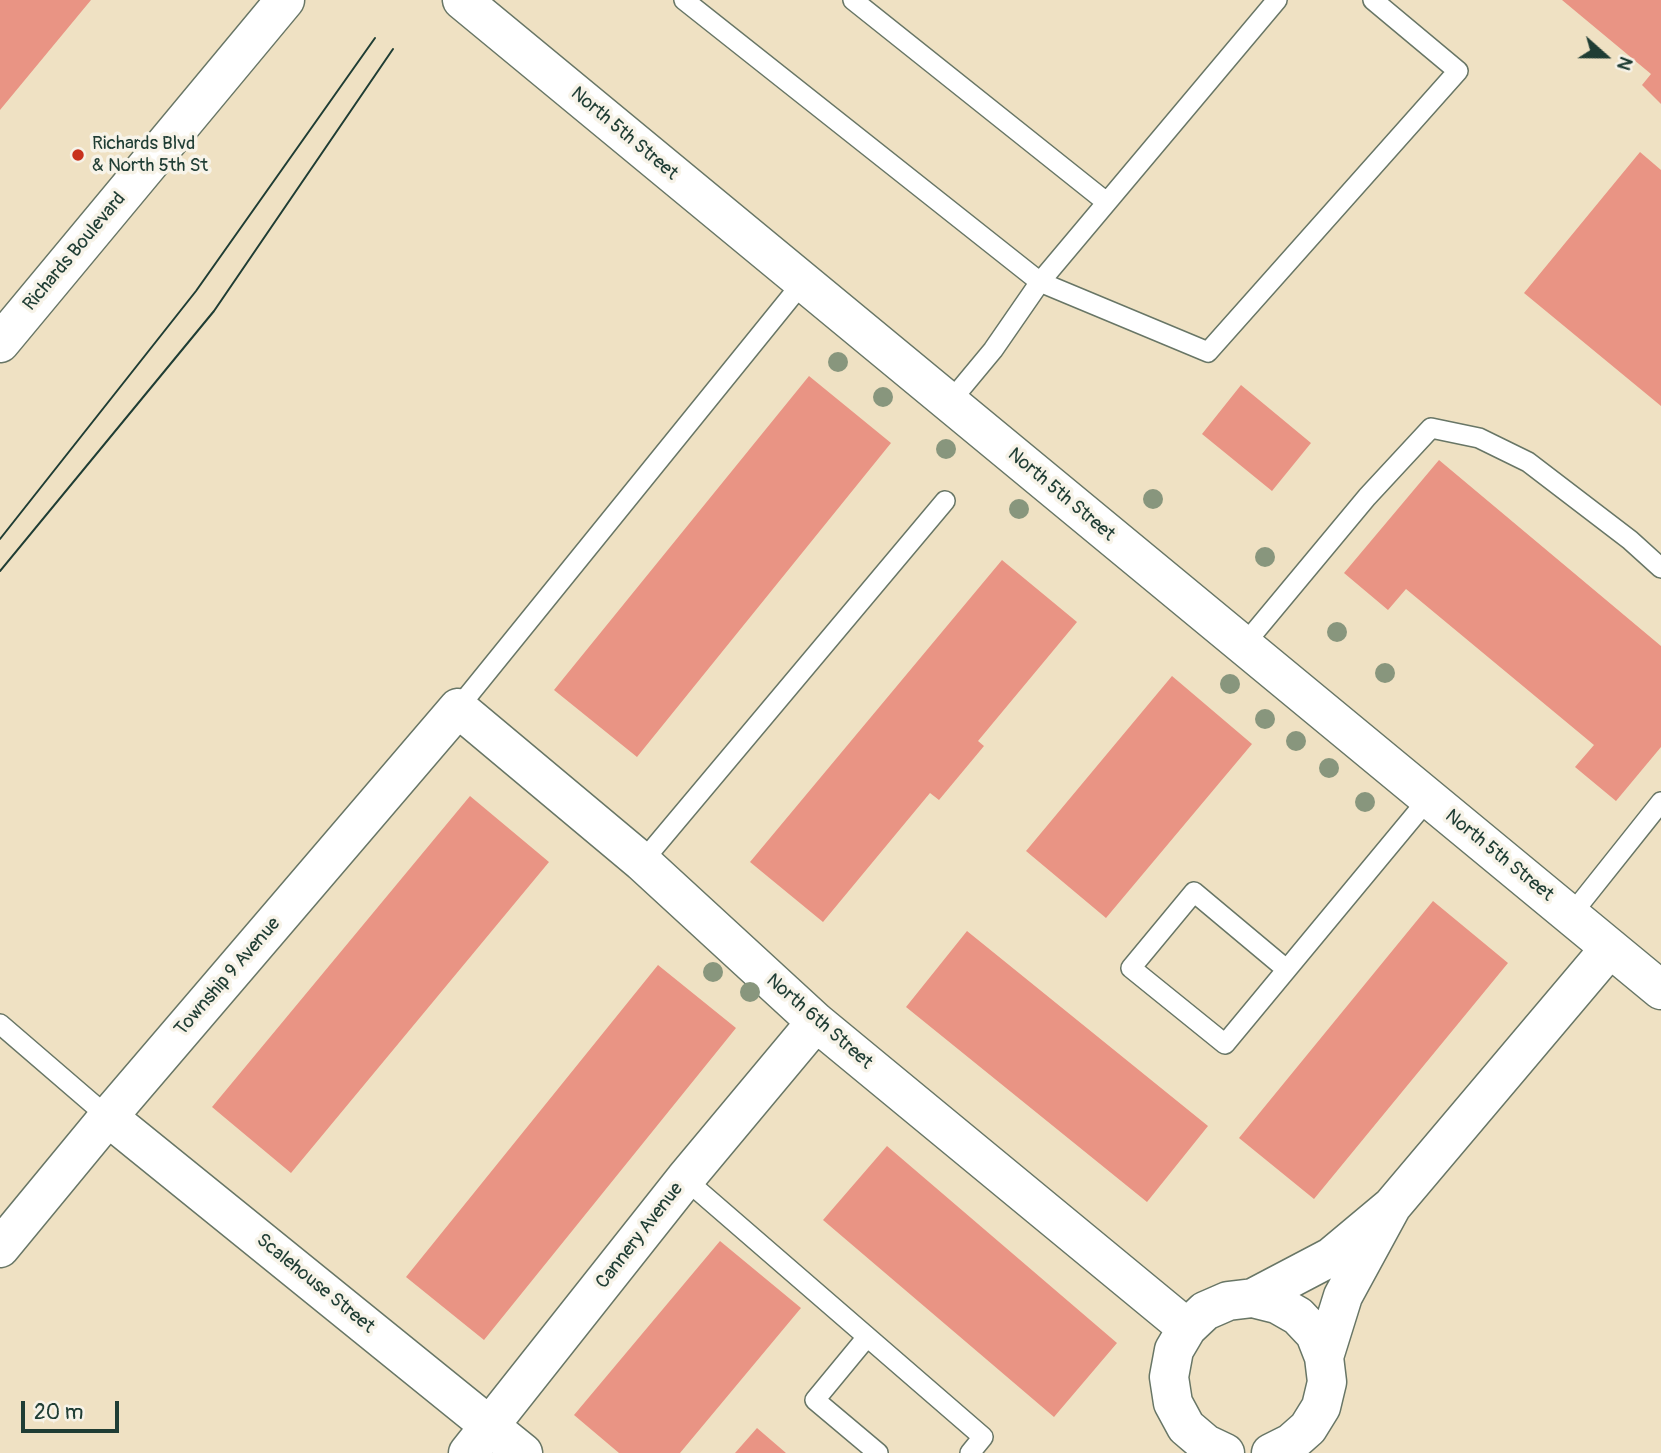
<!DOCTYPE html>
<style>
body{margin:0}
#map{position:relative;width:1661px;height:1453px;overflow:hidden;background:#efe1c3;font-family:Pangolin,sans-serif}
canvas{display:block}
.north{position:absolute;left:1570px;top:21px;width:70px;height:70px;-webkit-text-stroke:5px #f7f3e8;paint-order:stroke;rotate:111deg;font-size:19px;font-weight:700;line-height:28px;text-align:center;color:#1f3d34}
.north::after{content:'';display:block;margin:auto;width:24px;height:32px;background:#1f3d34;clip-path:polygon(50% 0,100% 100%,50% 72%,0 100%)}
.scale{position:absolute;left:21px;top:1401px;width:98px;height:32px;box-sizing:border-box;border:4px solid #1f3d34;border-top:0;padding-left:9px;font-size:21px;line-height:24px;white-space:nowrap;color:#1f3d34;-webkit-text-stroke:5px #f7f3e8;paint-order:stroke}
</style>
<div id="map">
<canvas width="1661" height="1453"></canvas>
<div class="north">N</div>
<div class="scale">20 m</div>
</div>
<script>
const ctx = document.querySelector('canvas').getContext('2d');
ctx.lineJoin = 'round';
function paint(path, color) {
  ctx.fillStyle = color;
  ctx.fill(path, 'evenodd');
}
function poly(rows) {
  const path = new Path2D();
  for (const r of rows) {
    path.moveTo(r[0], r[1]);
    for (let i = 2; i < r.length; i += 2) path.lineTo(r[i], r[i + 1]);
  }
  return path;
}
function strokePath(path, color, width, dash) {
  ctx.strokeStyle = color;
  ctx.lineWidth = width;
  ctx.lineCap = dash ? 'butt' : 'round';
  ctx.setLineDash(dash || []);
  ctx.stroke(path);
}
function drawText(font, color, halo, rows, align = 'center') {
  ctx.font = font + ' Pangolin,sans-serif';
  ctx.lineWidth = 7;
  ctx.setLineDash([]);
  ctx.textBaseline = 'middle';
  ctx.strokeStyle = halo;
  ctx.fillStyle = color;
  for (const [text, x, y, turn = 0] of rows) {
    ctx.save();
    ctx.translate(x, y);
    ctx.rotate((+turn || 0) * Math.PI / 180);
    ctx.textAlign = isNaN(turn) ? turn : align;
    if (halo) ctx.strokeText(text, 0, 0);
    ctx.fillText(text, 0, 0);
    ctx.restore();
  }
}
const building = poly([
 [0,0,91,0,0,110],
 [1562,0,1661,0,1661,104,1642,85,1651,74],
 [1640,152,1661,170,1661,406,1524,293],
 [809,376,891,443,637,757,554,690],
 [1241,385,1311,443,1272,491,1202,434],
 [1439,460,1661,646,1661,747,1616,801,1575,767,1594,745,1406,589,1388,610,1344,573],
 [1002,560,1077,622,978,741,984,746,939,800,930,793,823,922,750,862],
 [1172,676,1252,744,1106,918,1026,851],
 [470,796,549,862,291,1173,212,1107],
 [1433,901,1508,963,1314,1199,1239,1138],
 [967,931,1208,1126,1147,1202,906,1007],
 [658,965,736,1028,484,1340,406,1277],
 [887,1146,1117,1343,1054,1417,823,1220],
 [720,1241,801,1308,680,1453,619,1453,574,1415],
 [757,1428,786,1453,735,1453]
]);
const service = poly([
 [684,0,1040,282,993,350,949,403],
 [853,0,1105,201],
 [1277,0,1040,282,1208,352,1458,71,1373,0],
 [1243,646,1367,497,1431,428,1479,438,1528,462,1630,540,1661,568],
 [458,708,803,282],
 [642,862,945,501],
 [1571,915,1661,802],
 [1286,969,1194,892,1131,968,1225,1044,1429,798],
 [0,1024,108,1117],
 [685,1179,983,1437,970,1453],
 [867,1337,815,1400,878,1453]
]);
const minor = poly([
 [462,0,1661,990],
 [108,1117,523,1453],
 [1392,1206,1610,948],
 [0,1248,108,1117,458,708,642,862,816,1022,1187,1328],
 [1253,1298,1331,1257,1392,1206,1343,1296,1324,1357],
 [468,1453,685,1179,816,1022],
 [1225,1453,1206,1444,1186,1427,1173,1403,1169,1377,1174,1350,1187,1328,1205,1311,1228,1301,1253,1298,1277,1304,1298,1316,1315,1334,1324,1357,1327,1382,1321,1407,1308,1428,1291,1443,1271,1453]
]);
const primary = poly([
 [0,343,285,0]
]);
const tram = poly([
 [0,539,196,291,375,38],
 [0,571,214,311,393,49]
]);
const trees = [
 [838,362],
 [883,397],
 [946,449],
 [1153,499],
 [1019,509],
 [1265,557],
 [1337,632],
 [1385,673],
 [1230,684],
 [1265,719],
 [1296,741],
 [1329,768],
 [1365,802],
 [713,972],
 [750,992]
];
const markers = [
 [78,155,7,"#c8321e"]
];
const streetNames = [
 ["North 5th Street",624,134,40],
 ["Richards Boulevard",75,252,-50],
 ["North 5th Street",1061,495,40],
 ["North 5th Street",1499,856,39],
 ["Township 9 Avenue",228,977,-49],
 ["North 6th Street",819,1022,41],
 ["Cannery Avenue",640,1236,-52],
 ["Scalehouse Street",315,1284,39]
];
const poiNames = [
 ["Richards Blvd",92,144],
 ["& North 5th St",92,166]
];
paint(building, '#e99484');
strokePath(service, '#687666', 22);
strokePath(minor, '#687666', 41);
strokePath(primary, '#687666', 41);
strokePath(service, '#fff', 19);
strokePath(minor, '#fff', 38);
strokePath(primary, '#fff', 38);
strokePath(tram, '#1f3d34', 2);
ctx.fillStyle = '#88967d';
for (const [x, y] of trees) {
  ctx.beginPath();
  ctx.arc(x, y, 10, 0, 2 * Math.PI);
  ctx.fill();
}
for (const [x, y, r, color] of markers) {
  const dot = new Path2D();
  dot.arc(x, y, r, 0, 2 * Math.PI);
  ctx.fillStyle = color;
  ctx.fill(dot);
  strokePath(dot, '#f7f3e8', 2.5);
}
drawText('19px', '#1f3d34', '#f7f3e8', streetNames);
drawText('19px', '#1f3d34', '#f7f3e8', poiNames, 'left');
</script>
